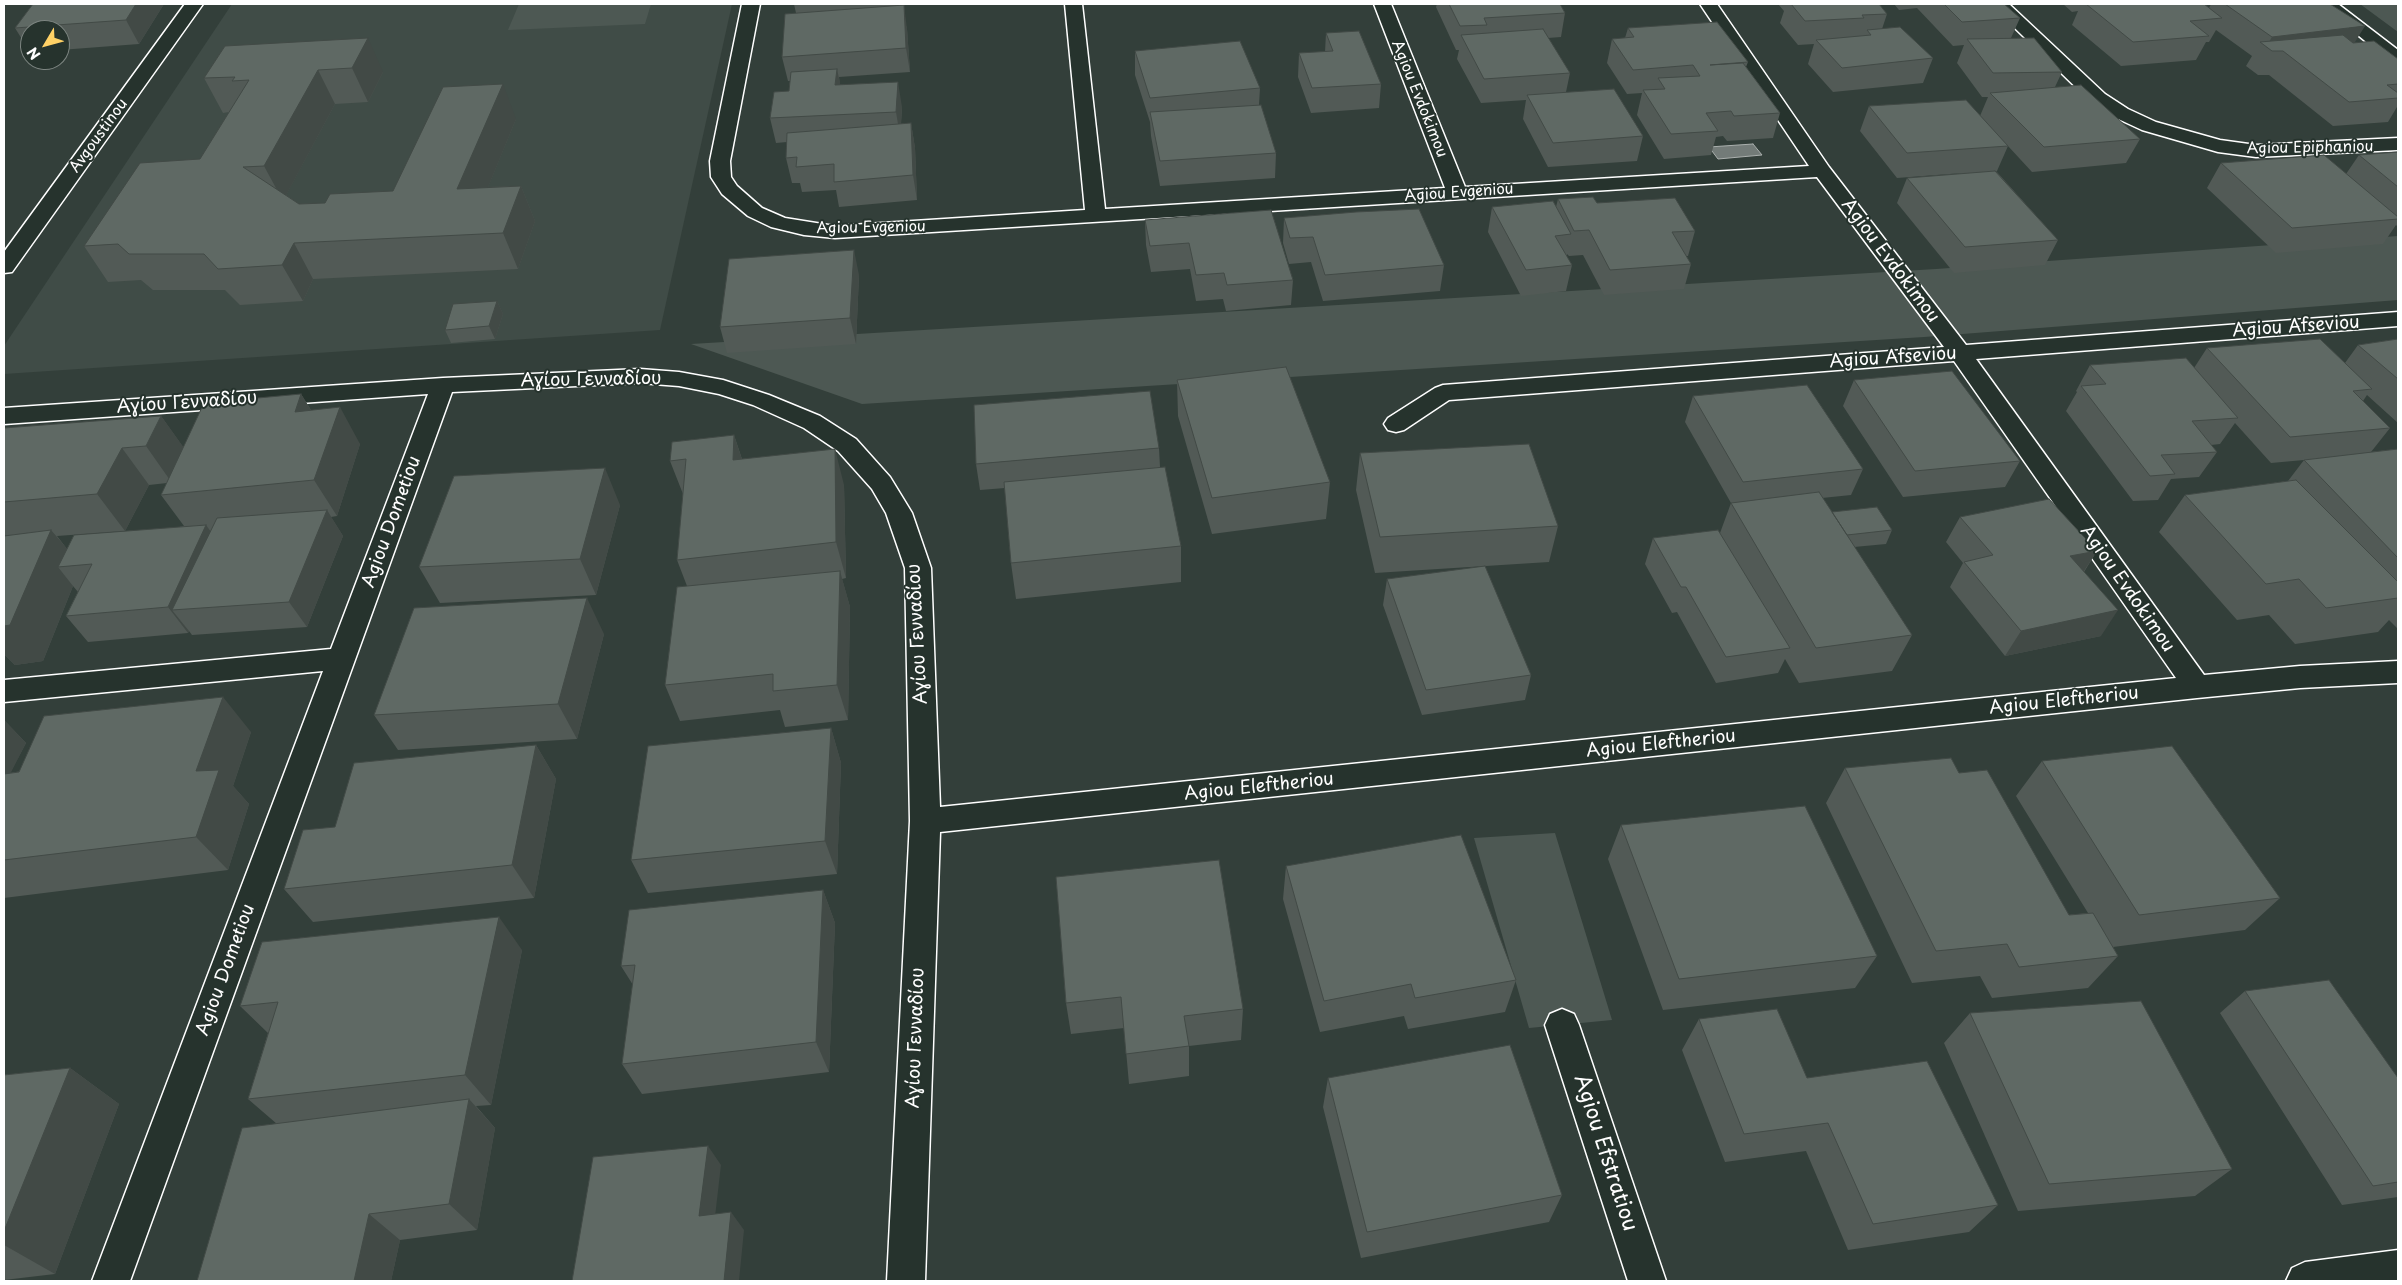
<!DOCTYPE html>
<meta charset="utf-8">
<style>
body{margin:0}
#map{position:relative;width:2402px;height:1285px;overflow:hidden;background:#333f3a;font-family:"Playpen Sans",sans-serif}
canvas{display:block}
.frame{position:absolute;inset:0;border:5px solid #fff;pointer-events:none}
.north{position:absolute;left:20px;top:20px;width:50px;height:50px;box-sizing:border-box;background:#26332d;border:1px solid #7d8581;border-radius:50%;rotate:233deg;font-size:14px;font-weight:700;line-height:20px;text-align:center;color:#fff}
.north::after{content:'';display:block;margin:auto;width:18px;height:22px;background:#ffd166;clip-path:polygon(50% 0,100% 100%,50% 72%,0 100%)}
</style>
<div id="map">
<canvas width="2402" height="1285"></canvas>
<div class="frame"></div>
<div class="north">N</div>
</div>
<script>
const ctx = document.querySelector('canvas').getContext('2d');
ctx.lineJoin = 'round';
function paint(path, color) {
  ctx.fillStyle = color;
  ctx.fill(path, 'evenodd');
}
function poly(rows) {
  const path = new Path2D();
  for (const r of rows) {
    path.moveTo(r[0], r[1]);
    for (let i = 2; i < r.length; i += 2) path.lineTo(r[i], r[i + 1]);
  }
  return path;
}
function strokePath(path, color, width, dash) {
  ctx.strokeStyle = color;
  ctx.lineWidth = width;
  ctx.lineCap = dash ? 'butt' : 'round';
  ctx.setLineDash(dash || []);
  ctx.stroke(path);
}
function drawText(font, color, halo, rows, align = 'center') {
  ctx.font = font + ' "Playpen Sans",sans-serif';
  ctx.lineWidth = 4;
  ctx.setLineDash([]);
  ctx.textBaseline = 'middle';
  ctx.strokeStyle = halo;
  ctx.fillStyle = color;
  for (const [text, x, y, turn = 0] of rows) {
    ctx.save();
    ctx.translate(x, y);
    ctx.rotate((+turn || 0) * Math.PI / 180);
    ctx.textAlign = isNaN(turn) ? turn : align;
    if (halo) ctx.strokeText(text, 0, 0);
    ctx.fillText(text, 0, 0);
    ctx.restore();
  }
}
const built = poly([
 [232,4,732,4,660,330,4,374,4,346]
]);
const green = poly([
 [519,4,651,4,645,24,508,30],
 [2360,4,2398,4,2398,32],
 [2398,236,2398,300,1924,337,862,404,691,344,1936,269],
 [1555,833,1612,1020,1529,1028,1474,838]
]);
const water = poly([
 [1753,144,1762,155,1718,159,1709,147,1753,144]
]);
const minor = poly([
 [185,4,203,4,12,272,4,273,4,252,185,4],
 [742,4,760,4,730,161,731,177,737,186,762,208,785,218,835,226,1085,210,1065,4,1082,4,1105,209,1445,188,1374,4,1391,4,1465,187,1809,166,1700,4,1717,4,1829,167,1966,345,2398,312,2398,326,1976,359,2204,675,2300,666,2398,661,2398,683,2300,688,2197,698,940,832,925,1281,887,1281,910,821,905,568,886,513,872,489,838,451,804,428,753,405,719,394,679,386,640,383,452,392,130,1281,92,1281,323,671,4,702,4,680,331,649,428,394,4,424,4,408,443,378,640,369,679,372,723,380,769,395,820,416,856,439,890,477,912,513,931,568,940,807,2176,678,1954,361,1449,400,1404,430,1396,432,1388,430,1384,424,1388,418,1435,388,1443,385,1944,347,1817,177,835,238,804,235,771,227,748,216,722,194,711,177,710,161,742,4],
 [1990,4,2009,4,2105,94,2128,109,2156,122,2220,140,2256,145,2398,138,2398,150,2256,157,2218,152,2142,130,2114,117,2091,102,1990,4],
 [2320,4,2338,4,2398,50,2398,64,2392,63,2320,4],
 [1562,1009,1574,1014,1579,1025,1666,1281,1628,1281,1545,1025,1550,1014,1562,1009],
 [2398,1250,2398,1281,2286,1281,2292,1268,2305,1262,2398,1250]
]);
const wall = poly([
 [33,4,164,4,139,44,60,50,60,30,30,30,30,52,15,28],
 [794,4,900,4,907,29,910,72,839,77,840,85,902,107,901,124,911,123,915,148,917,200,839,207,836,190,802,192,800,183,792,183,786,158,787,142,776,143,770,118,789,91,790,81,788,81,782,57,796,13],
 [1437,4,1560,4,1565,13,1561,37,1548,38,1570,73,1566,92,1643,136,1637,161,1548,167,1523,119,1526,100,1481,103,1457,59,1459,50,1456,50,1436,7],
 [1778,4,1879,4,1887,14,1882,29,1933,58,1923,83,1833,92,1808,64,1814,44,1798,45,1780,23,1784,11],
 [1894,4,2004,4,2020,18,2011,38,2062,72,2055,87,2140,139,2126,163,2032,172,2008,146,1997,171,1996,171,2058,240,2045,265,1954,273,1897,203,1907,178,1963,173,1897,178,1860,131,1869,106,1980,116,1988,97,1982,97,1957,63,1964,45,1953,46,1917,8,1899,10],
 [2063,4,2204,4,2209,8,2211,4,2330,4,2354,43,2398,59,2398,107,2397,107,2388,122,2333,126,2269,75,2258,75,2246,66,2252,56,2216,30,2209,42,2206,42,2196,60,2121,66,2072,25,2078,11,2072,12],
 [1628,28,1748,62,1746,67,1780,113,1773,138,1727,141,1723,136,1716,137,1711,155,1664,159,1637,115,1642,93,1627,94,1607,63,1612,39,1625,38],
 [1326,33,1381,84,1379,108,1311,113,1298,77,1299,53,1325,52],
 [225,46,383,72,368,102,335,104,286,195,299,204,325,203,393,191,516,119,488,187,521,186,535,221,518,269,313,279,303,301,240,305,225,290,153,290,141,280,108,282,84,246,200,159,229,112,223,113,204,78],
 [1135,51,1260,88,1259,105,1276,153,1275,178,1160,186,1151,136,1150,122,1135,75],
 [2398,152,2398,227,2396,225,2383,244,2276,253,2207,188,2221,163,2346,174,2359,155],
 [1558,199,1597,203,1695,231,1688,256,1686,256,1691,264,1684,289,1604,295,1583,255,1569,256,1567,254,1567,257,1572,265,1566,291,1521,296,1488,232,1492,207,1556,207],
 [1284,218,1444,265,1440,291,1323,301,1311,262,1289,264,1283,243],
 [1145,220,1293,280,1291,305,1226,311,1223,299,1196,301,1190,269,1151,272,1146,245],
 [859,275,856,344,727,353,720,327],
 [497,301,503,314,495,339,451,343,445,330],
 [2398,339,2398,423,2367,395,2363,401,2390,428,2371,452,2398,449,2398,629,2389,620,2378,632,2295,644,2269,615,2237,620,2159,532,2185,495,2288,481,2304,460,2271,463,2235,423,2220,444,2211,445,2217,452,2199,477,2171,479,2158,500,2133,501,2066,411,2077,392,2076,391,2090,365,2194,368,2207,348,2345,363,2358,345],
 [1177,380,1330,482,1326,519,1212,534,1178,416],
 [1854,380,2020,461,2005,487,1903,497,1843,406],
 [301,394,311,410,360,444,337,516,331,517,343,536,307,627,192,635,189,631,188,633,88,642,66,616,78,592,73,586,43,661,15,665,4,654,4,428,161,416,183,447],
 [167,483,161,495,184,526,67,549,57,536,125,531,149,485],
 [1693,396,1863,469,1851,495,1822,498,1832,512,1892,530,1886,544,1854,547,1912,635,1892,671,1799,683,1785,659,1778,673,1716,683,1677,612,1672,613,1645,564,1653,538,1720,533,1731,503,1685,422],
 [734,435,742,459,844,485,846,578,842,579,850,607,848,720,785,727,780,710,680,721,665,685,687,586,677,560,683,494,670,461],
 [1159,448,1160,467,1181,546,1181,582,1016,599,1011,563,1005,488,980,490,976,464],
 [1360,453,1558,526,1549,562,1375,573,1356,490],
 [620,505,596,595,440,603,419,567],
 [1960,517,2097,551,2084,572,2101,636,2005,656,1950,587,1963,563,1946,542],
 [1387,579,1531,675,1525,700,1422,715,1383,605],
 [604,634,577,739,398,750,374,715],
 [4,720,26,743,10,773,251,732,233,786,249,804,228,870,4,898],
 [831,728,841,763,837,874,648,893,631,860],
 [536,745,556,779,534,898,313,922,284,889,335,827],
 [2042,761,2280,898,2245,930,2113,947,2118,956,2088,988,1992,998,1980,976,1912,983,1826,803,1845,768,2069,915,2088,913,2016,796],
 [1621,825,1877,956,1855,988,1663,1010,1608,859],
 [1286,866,1516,980,1505,1012,1408,1029,1404,1016,1320,1032,1283,899],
 [1056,877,1243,1009,1241,1040,1189,1046,1189,1076,1129,1084,1124,1028,1071,1034,1066,1003],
 [823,890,835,923,829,1072,642,1094,622,1064,633,985,621,966],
 [522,950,491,1105,476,1106,495,1128,477,1230,400,1240,391,1281,197,1281,277,1124,248,1099,268,1033,240,1006],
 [2245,991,2398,1078,2398,1197,2342,1205,2220,1013],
 [1970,1013,2232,1169,2195,1196,2018,1211,1944,1043],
 [1699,1019,1807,1078,1998,1205,1969,1232,1848,1250,1806,1151,1725,1162,1682,1050],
 [70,1068,119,1104,55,1274,4,1280,4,1075],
 [1328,1078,1562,1195,1549,1222,1361,1258,1323,1107]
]);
const shadedWall = poly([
 [136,4,164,4,139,44,126,20],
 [904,5,907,29,910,72,906,48],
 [2365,26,2350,50,2283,51,2266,47,2272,37],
 [368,38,383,72,368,102,352,68],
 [837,69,842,93,835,85],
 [318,70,335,104,283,201,264,166],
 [898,82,902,107,900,136,896,112],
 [503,84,516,119,473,224,457,189],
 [911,123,915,148,917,200,913,175],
 [521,186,535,221,518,269,503,233],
 [294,243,313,279,303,301,282,265],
 [854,250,859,275,856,344,850,318],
 [497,301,503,314,495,339,489,326],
 [301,394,323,430,295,412],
 [340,407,360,444,337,516,314,480],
 [161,416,187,452,172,483,146,446],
 [734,435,746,472,733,460],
 [122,448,149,485,125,531,97,494],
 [835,449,844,485,846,578,836,542],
 [605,468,620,505,596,595,580,559],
 [327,510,343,536,307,627,289,602],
 [206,525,224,550,172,610,189,631,188,633,168,607],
 [51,530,81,565,58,567,73,586,43,661,15,665,4,654,4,617],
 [2097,551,2080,577,2070,556],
 [840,571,850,607,848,720,837,685],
 [587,598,604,634,577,739,558,704],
 [2118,610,2101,636,2005,656,2021,631],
 [223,697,251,732,233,786,249,804,228,870,196,837,196,771],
 [4,720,26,743,4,786],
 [831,728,841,763,837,874,825,841],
 [536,745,556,779,534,898,512,865],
 [823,890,835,923,829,1072,816,1042],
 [499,917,522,950,491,1105,465,1075],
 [70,1068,119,1104,55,1274,4,1245,4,1231],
 [469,1099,495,1128,477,1230,449,1204],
 [708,1146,721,1165,713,1234,699,1216],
 [731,1212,744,1230,739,1281,724,1281],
 [369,1214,400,1240,391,1281,354,1281]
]);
const building = poly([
 [33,4,136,4,126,20,15,28,33,4],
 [1449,4,1560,4,1565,13,1484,18,1487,25,1460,26,1449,4],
 [1791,4,1879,4,1887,14,1862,15,1864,18,1805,21,1791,4],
 [1944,4,2004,4,2020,18,1962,22,1944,4],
 [2086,4,2204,4,2222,18,2190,21,2209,36,2133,42,2086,4],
 [2225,4,2330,4,2365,26,2272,37,2225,4],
 [904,5,906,48,782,57,785,14,904,5],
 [1717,22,1748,62,1710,65,1743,63,1780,113,1734,116,1731,111,1706,113,1718,131,1671,134,1643,90,1665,89,1658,78,1700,76,1693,65,1633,70,1612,39,1634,37,1628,28,1717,22],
 [1900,27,1933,58,1842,68,1816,40,1871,35,1867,30,1900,27],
 [1543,29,1570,73,1484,79,1461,35,1543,29],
 [1359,31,1381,84,1312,88,1299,53,1333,51,1326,33,1359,31],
 [2343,35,2353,43,2374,41,2398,59,2398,84,2387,85,2398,93,2398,98,2349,102,2283,51,2272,51,2260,42,2343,35],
 [368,38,352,68,318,70,264,166,243,167,299,204,325,203,330,194,393,191,443,87,503,84,457,189,521,186,503,233,294,243,282,265,218,269,204,254,129,254,118,244,84,246,140,163,200,159,249,80,232,81,235,77,204,78,225,46,368,38],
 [2034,38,2062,72,1993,73,1967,39,2034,38],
 [1240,41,1260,88,1150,98,1135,51,1240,41],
 [837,69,835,85,898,82,896,112,770,118,774,92,789,91,791,72,837,69],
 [2081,85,2140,139,2044,147,1990,93,2081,85],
 [1614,89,1643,136,1553,143,1527,95,1614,89],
 [1966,100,2008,146,1907,153,1869,106,1966,100],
 [1261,105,1276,153,1160,161,1150,112,1261,105],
 [911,123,913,175,834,182,834,164,796,167,797,157,786,158,787,133,911,123],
 [2398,152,2398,187,2359,155,2398,152],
 [2324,155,2398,217,2398,219,2292,228,2221,163,2324,155],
 [1995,171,2058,240,1965,247,1907,178,1995,171],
 [1593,197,1597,203,1675,198,1695,231,1672,232,1691,264,1610,270,1589,230,1574,231,1558,199,1593,197],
 [1553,201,1571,234,1555,236,1572,265,1526,270,1492,207,1553,201],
 [1419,209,1444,265,1325,275,1313,237,1290,238,1284,218,1356,212,1419,209],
 [1271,210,1293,280,1227,285,1224,273,1196,275,1189,243,1150,246,1145,220,1271,210],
 [854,250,850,318,720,327,729,259,854,250],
 [497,301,489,326,445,330,453,304,497,301],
 [2320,339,2372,389,2353,391,2390,428,2290,437,2207,348,2320,339],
 [2398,339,2398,379,2358,345,2398,339],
 [2186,358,2238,418,2192,421,2217,452,2161,455,2175,474,2150,476,2081,386,2106,384,2090,365,2186,358],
 [1286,367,1330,482,1212,498,1177,380,1286,367],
 [1952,371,2020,461,1915,471,1854,380,1952,371],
 [1807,385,1863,469,1743,482,1693,396,1807,385],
 [1150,391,1159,448,976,464,974,405,1150,391],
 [301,394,295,412,340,407,314,480,161,495,204,403,301,394],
 [161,416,146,446,122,448,97,494,4,502,4,428,161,416],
 [734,435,733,460,835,449,836,542,677,560,686,459,670,461,672,442,734,435],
 [1529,444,1558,526,1380,537,1360,453,1529,444],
 [2398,449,2398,558,2304,460,2398,449],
 [1165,467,1181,546,1011,563,1004,482,1165,467],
 [605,468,580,559,419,567,454,476,605,468],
 [2296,480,2398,582,2398,598,2326,608,2299,579,2266,584,2185,495,2296,480],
 [1819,492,1912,635,1816,648,1731,503,1819,492],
 [2049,499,2097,551,2070,556,2118,610,2021,631,1964,562,1993,555,1960,517,2049,499],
 [1877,507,1892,530,1847,535,1832,512,1877,507],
 [327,510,289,602,172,610,217,518,327,510],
 [206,525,168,607,66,616,92,564,58,567,74,535,206,525],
 [51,530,10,625,4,626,4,536,51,530],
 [1718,530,1790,648,1726,657,1686,587,1681,587,1653,538,1718,530],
 [1485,566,1531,675,1426,690,1387,579,1485,566],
 [840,571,837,685,773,691,773,674,665,685,677,587,840,571],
 [587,598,558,704,374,715,414,608,587,598],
 [223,697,196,771,219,770,196,837,4,860,4,774,19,772,44,716,223,697],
 [831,728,825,841,631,860,648,746,831,728],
 [536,745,512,865,284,889,303,830,335,827,354,763,536,745],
 [2172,746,2280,898,2139,915,2042,761,2172,746],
 [1951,758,1959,773,1987,770,2069,915,2093,913,2118,956,2019,967,2007,944,1936,951,1845,768,1951,758],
 [1805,806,1877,956,1679,979,1621,825,1805,806],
 [1461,835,1516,980,1415,998,1411,984,1324,1001,1286,866,1461,835],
 [1219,860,1243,1009,1184,1016,1189,1046,1126,1054,1121,997,1066,1003,1056,877,1219,860],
 [823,890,816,1042,622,1064,635,965,621,966,629,910,823,890],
 [499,917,465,1075,248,1099,278,1002,240,1006,262,942,499,917],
 [2329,980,2398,1078,2398,1182,2373,1186,2245,991,2329,980],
 [2141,1001,2232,1169,2049,1184,1970,1013,2141,1001],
 [1777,1009,1807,1078,1927,1061,1998,1205,1873,1224,1828,1123,1744,1134,1699,1019,1777,1009],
 [1510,1045,1562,1195,1367,1232,1328,1078,1510,1045],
 [70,1068,4,1231,4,1075,70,1068],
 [469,1099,449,1204,369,1214,354,1281,197,1281,242,1128,469,1099],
 [708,1146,699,1216,731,1212,724,1281,572,1281,593,1157,708,1146]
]);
const farStreetnames = [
 ["Agiou Evdokimou",1419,99,68],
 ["Avgoustinou",99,136,-54],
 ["Agiou Epiphaniou",2310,148,-1],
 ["Agiou Evgeniou",1459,193,-4],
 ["Agiou Evgeniou",871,228,-1]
];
const streetNames = [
 ["Agiou Evdokimou",1890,261,53],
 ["Agiou Afseviou",2296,327,-4],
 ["Agiou Afseviou",1893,358,-4],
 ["Αγίου Γενναδίου",591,380,-1],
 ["Αγίου Γενναδίου",187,403,-4],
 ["Agiou Dometiou",392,522,-70],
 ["Agiou Evdokimou",2127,589,55],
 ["Αγίου Γενναδίου",918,634,-93],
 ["Agiou Eleftheriou",2064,701,-6],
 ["Agiou Eleftheriou",1661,744,-6],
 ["Agiou Eleftheriou",1259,787,-6],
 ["Agiou Dometiou",226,970,-70],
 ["Αγίου Γενναδίου",916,1038,-88]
];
const nearStreetnames = [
 ["Agiou Efstratiou",1605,1153,72]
];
paint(built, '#404c47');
paint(green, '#4d5853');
paint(water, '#737b78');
strokePath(water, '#abb0ae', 1);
strokePath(minor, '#fff', 3);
paint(minor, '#26332d');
paint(wall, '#525a56');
paint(shadedWall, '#424a46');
paint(building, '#5f6964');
strokePath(building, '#424a46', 1);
drawText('15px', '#fff', '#26332d', farStreetnames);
drawText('18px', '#fff', '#26332d', streetNames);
drawText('21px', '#fff', '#26332d', nearStreetnames);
</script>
